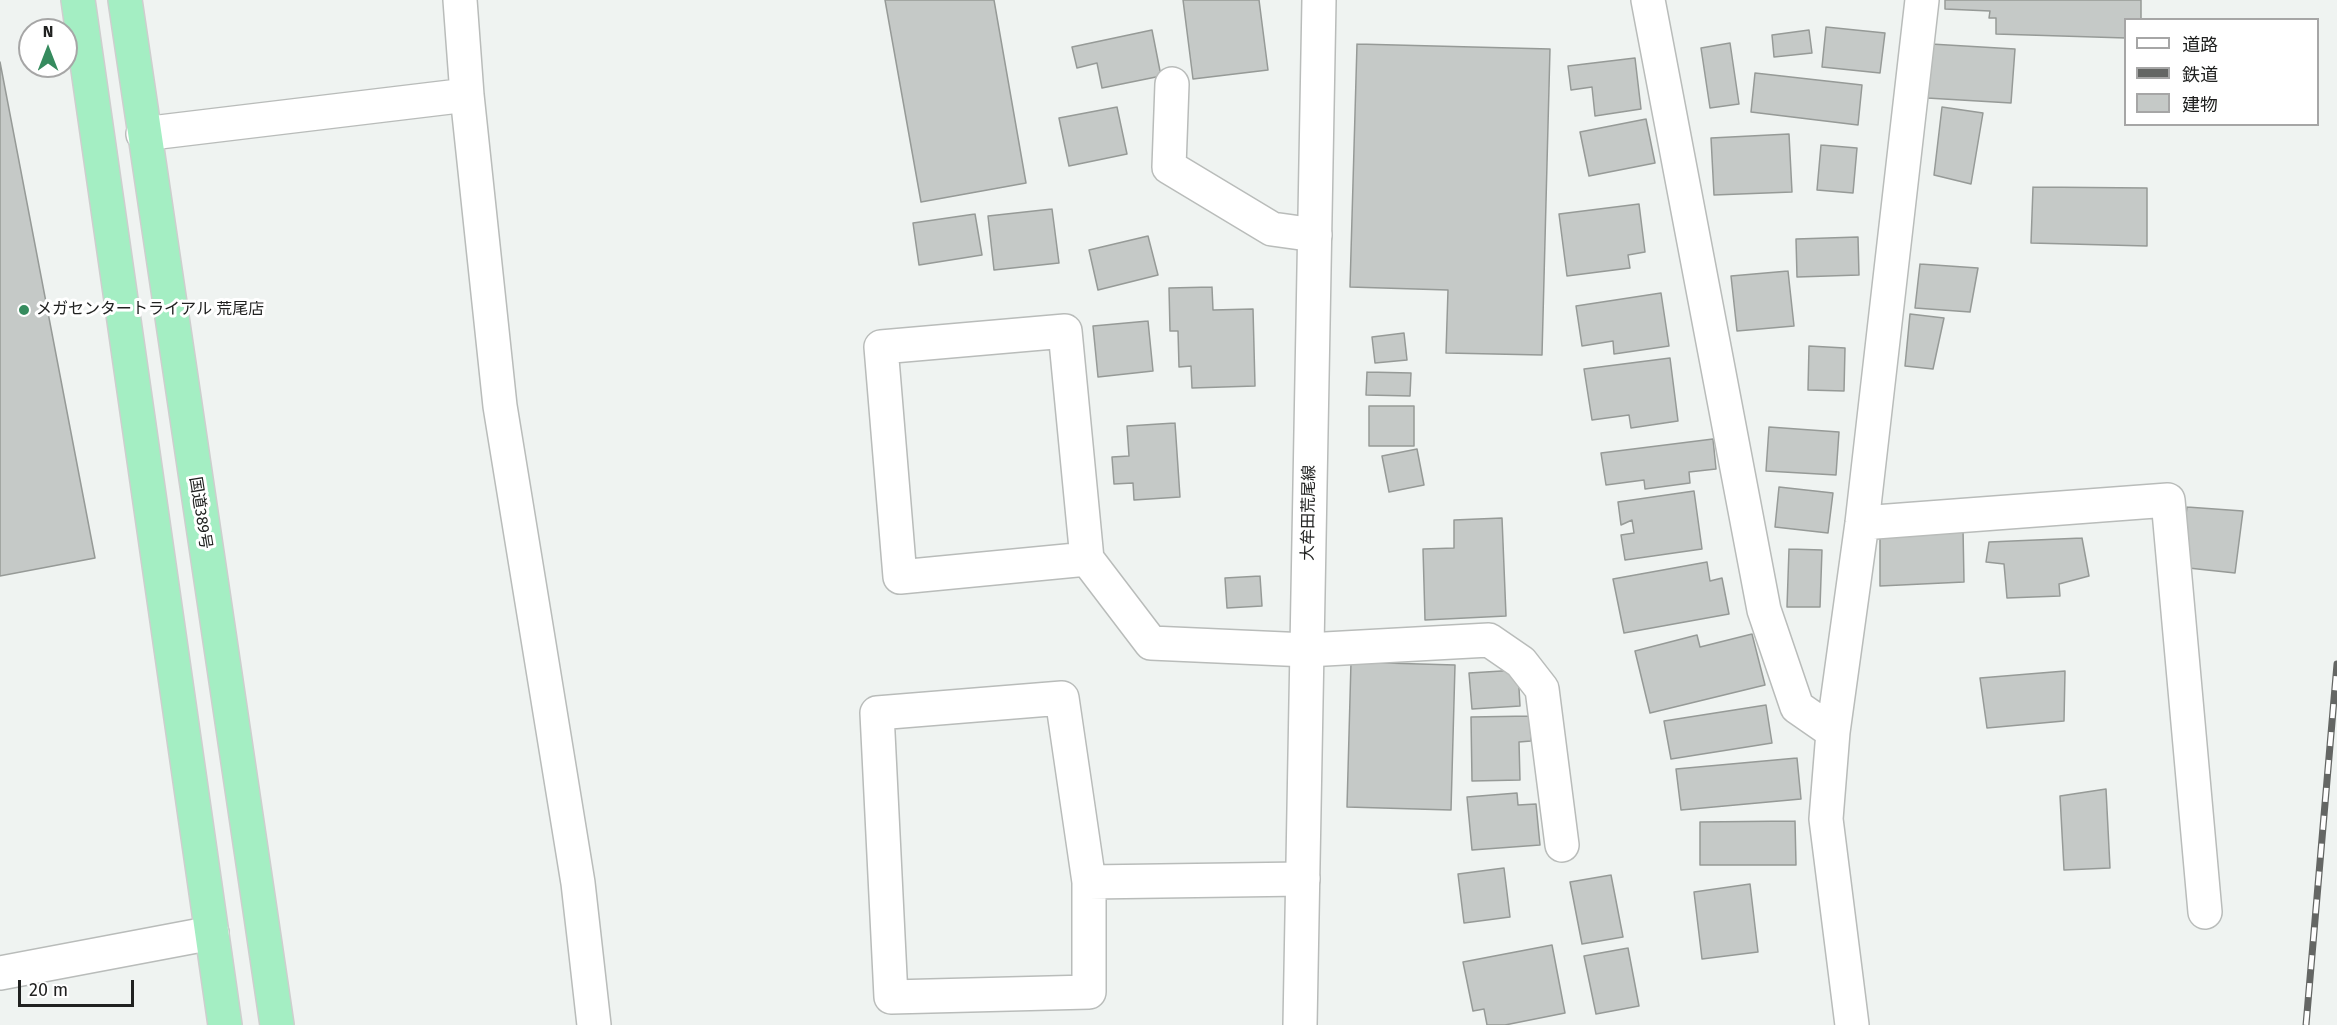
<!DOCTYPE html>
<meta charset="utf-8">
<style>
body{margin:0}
#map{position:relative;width:2337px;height:1025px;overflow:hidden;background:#eff3f1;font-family:"Fira Sans","Noto Sans JP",sans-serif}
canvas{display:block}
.legend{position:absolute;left:2124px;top:18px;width:195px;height:108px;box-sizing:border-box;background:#fff;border:2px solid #a6a6a6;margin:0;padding:8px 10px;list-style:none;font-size:18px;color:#202120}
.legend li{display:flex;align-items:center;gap:12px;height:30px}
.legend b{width:30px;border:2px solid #a6a6a6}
.north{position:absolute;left:18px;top:18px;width:60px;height:60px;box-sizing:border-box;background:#fff;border:2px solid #a6a6a6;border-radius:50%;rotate:0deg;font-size:16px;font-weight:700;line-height:24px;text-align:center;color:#202120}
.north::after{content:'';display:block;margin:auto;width:21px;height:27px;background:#368b5e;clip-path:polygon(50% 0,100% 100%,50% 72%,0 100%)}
.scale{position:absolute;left:18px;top:980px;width:116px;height:27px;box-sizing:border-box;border:3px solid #202120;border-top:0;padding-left:8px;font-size:18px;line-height:21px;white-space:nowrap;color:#202120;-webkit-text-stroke:4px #fff;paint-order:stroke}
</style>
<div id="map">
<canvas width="2337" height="1025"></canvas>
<ul class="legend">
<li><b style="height:8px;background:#fff"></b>道路</li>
<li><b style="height:8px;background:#646664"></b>鉄道</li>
<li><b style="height:16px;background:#c5c9c7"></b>建物</li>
</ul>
<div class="north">N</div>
<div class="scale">20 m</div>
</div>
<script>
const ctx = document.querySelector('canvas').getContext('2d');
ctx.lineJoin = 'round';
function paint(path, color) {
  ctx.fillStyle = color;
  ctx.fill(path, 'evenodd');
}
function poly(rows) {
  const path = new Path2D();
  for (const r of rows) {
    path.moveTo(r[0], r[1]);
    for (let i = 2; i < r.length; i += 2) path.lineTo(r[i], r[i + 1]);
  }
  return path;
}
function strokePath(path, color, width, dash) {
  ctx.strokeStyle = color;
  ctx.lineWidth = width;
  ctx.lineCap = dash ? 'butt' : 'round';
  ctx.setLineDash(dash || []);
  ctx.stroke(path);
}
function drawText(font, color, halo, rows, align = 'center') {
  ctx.font = font + ' "Fira Sans","Noto Sans JP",sans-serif';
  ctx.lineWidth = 6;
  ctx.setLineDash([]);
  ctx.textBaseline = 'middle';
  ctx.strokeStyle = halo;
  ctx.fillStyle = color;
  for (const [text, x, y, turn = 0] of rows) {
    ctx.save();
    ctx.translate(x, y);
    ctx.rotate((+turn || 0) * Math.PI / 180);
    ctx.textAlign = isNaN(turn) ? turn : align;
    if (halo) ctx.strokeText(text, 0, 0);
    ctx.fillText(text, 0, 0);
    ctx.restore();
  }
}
const building = poly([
 [885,0,994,0,1026,183,921,202,885,0],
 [1183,0,1259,0,1268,70,1193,79,1183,0],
 [1945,0,2141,0,2141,20,2126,20,2126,38,1996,34,1996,18,1989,18,1990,11,1945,9,1945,0],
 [1826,27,1885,33,1880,73,1822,67,1826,27],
 [1152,30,1161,76,1102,88,1097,63,1077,68,1072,47,1152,30],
 [1809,30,1812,53,1774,57,1772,35,1809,30],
 [1730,43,1739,104,1710,108,1701,48,1730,43],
 [1357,44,1550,49,1542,355,1446,353,1448,290,1350,287,1357,44],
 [1931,44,2015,49,2011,103,1927,98,1931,44],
 [1635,58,1641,109,1595,116,1592,87,1571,90,1568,66,1635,58],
 [0,62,95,558,0,576,0,62],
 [1755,73,1862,85,1858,125,1751,112,1755,73],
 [1117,107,1127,154,1069,166,1059,118,1117,107],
 [1942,107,1983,113,1971,184,1934,175,1942,107],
 [1646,119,1655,163,1589,176,1580,132,1646,119],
 [1789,134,1792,192,1714,195,1711,138,1789,134],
 [1821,145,1857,148,1853,193,1817,190,1821,145],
 [2033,187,2147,188,2147,246,2031,243,2033,187],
 [1639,204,1645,252,1628,255,1630,268,1567,276,1559,214,1639,204],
 [1052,209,1059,263,994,270,988,216,1052,209],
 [975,214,982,255,919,265,913,223,975,214],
 [1148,236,1158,275,1098,290,1089,250,1148,236],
 [1858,237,1859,275,1797,277,1796,239,1858,237],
 [1920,264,1978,268,1970,312,1915,308,1920,264],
 [1788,271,1794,326,1737,331,1731,276,1788,271],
 [1212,287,1213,310,1253,309,1255,386,1192,388,1191,366,1179,367,1178,331,1170,331,1169,288,1212,287],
 [1661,293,1669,346,1614,354,1613,341,1582,346,1576,306,1661,293],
 [1910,314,1944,318,1933,369,1905,366,1910,314],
 [1148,321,1153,371,1098,377,1093,326,1148,321],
 [1404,333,1407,360,1375,363,1372,337,1404,333],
 [1809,346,1845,348,1844,391,1808,390,1809,346],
 [1670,358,1678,421,1631,428,1629,415,1592,420,1584,369,1670,358],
 [1367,372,1411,373,1410,396,1366,395,1367,372],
 [1369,406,1414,406,1414,446,1369,446,1369,406],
 [1175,423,1180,497,1134,500,1133,483,1114,484,1112,457,1129,456,1127,426,1175,423],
 [1769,427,1839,432,1836,475,1766,471,1769,427],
 [1713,439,1716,469,1689,472,1690,483,1645,489,1644,480,1606,485,1601,453,1713,439],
 [1417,449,1424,485,1389,492,1382,456,1417,449],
 [1779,487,1833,493,1828,533,1775,527,1779,487],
 [1694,491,1702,549,1625,560,1621,535,1634,533,1632,520,1621,525,1618,502,1694,491],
 [2187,507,2243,511,2235,573,2179,567,2187,507],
 [1502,518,1506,616,1425,620,1423,549,1454,548,1454,520,1502,518],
 [1963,529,1964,582,1880,586,1880,532,1963,529],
 [2082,538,2089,576,2059,584,2060,596,2007,598,2004,564,1986,562,1989,542,2082,538],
 [1789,549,1822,550,1820,607,1787,607,1789,549],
 [1707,562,1710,581,1722,578,1729,614,1624,633,1613,579,1707,562],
 [1260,576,1262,606,1227,608,1225,578,1260,576],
 [1752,634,1765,685,1650,713,1635,651,1697,635,1700,647,1752,634],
 [1351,662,1455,665,1451,810,1347,807,1351,662],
 [1518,670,1520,706,1472,709,1469,673,1518,670],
 [2065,671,2064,721,1987,728,1980,678,2065,671],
 [1766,705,1772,743,1671,759,1664,721,1766,705],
 [1530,716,1531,741,1519,742,1520,780,1472,781,1471,717,1530,716],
 [1797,758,1801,799,1681,810,1676,769,1797,758],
 [2106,789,2110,868,2064,870,2060,796,2106,789],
 [1517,793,1518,805,1536,804,1540,845,1472,850,1467,797,1517,793],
 [1795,821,1796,865,1700,865,1700,822,1795,821],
 [1504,868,1510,917,1464,923,1458,874,1504,868],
 [1611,875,1623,937,1582,944,1570,882,1611,875],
 [1750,884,1758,952,1702,959,1694,892,1750,884],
 [1552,945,1565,1013,1505,1025,1487,1025,1484,1009,1473,1011,1463,962,1552,945],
 [1628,948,1639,1006,1596,1014,1584,956,1628,948]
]);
const minor = poly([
 [460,0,467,95,500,406,578,883,594,1025],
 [1648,0,1764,610,1797,707,1833,732],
 [1172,84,1169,167,1272,229,1315,235],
 [143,134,467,95],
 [1862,523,2168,500,2205,912],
 [1087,559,1065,331,881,347,900,577,1087,559,1151,643,1307,650,1489,640,1521,662,1542,689,1562,845],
 [1089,882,1062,698,877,713,891,997,1089,992,1089,882,1303,879],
 [1852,1025,1826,819,1833,732,1862,523,1922,0]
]);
const tertiary = poly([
 [0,973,212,933]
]);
const secondary = poly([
 [1300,1025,1319,0]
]);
const trunk = poly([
 [78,0,225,1025],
 [125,0,277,1025]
]);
const rail = poly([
 [2306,1025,2337,664]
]);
const markers = [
 [24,310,6,"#368b5e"]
];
const poiNames = [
 ["メガセンタートライアル 荒尾店",36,310]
];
const streetNames = [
 ["国道389号",200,513,81],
 ["大牟田荒尾線",1309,513,-89]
];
paint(building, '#c5c9c7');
strokePath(building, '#969a97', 1.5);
strokePath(minor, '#b9bcba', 36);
strokePath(tertiary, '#b9bcba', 36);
strokePath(secondary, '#b9bcba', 36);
strokePath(trunk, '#cecece', 36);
strokePath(minor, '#fff', 33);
strokePath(tertiary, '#fff', 33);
strokePath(secondary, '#fff', 33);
strokePath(trunk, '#a4eec3', 33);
strokePath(rail, '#646664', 7);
strokePath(rail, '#fff', 4.5, [14]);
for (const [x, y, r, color] of markers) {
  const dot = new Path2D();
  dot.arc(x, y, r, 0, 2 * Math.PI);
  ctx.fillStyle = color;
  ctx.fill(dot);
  strokePath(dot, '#fff', 2);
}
drawText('16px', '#202120', '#fff', poiNames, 'left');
drawText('16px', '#202120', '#fff', streetNames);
</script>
